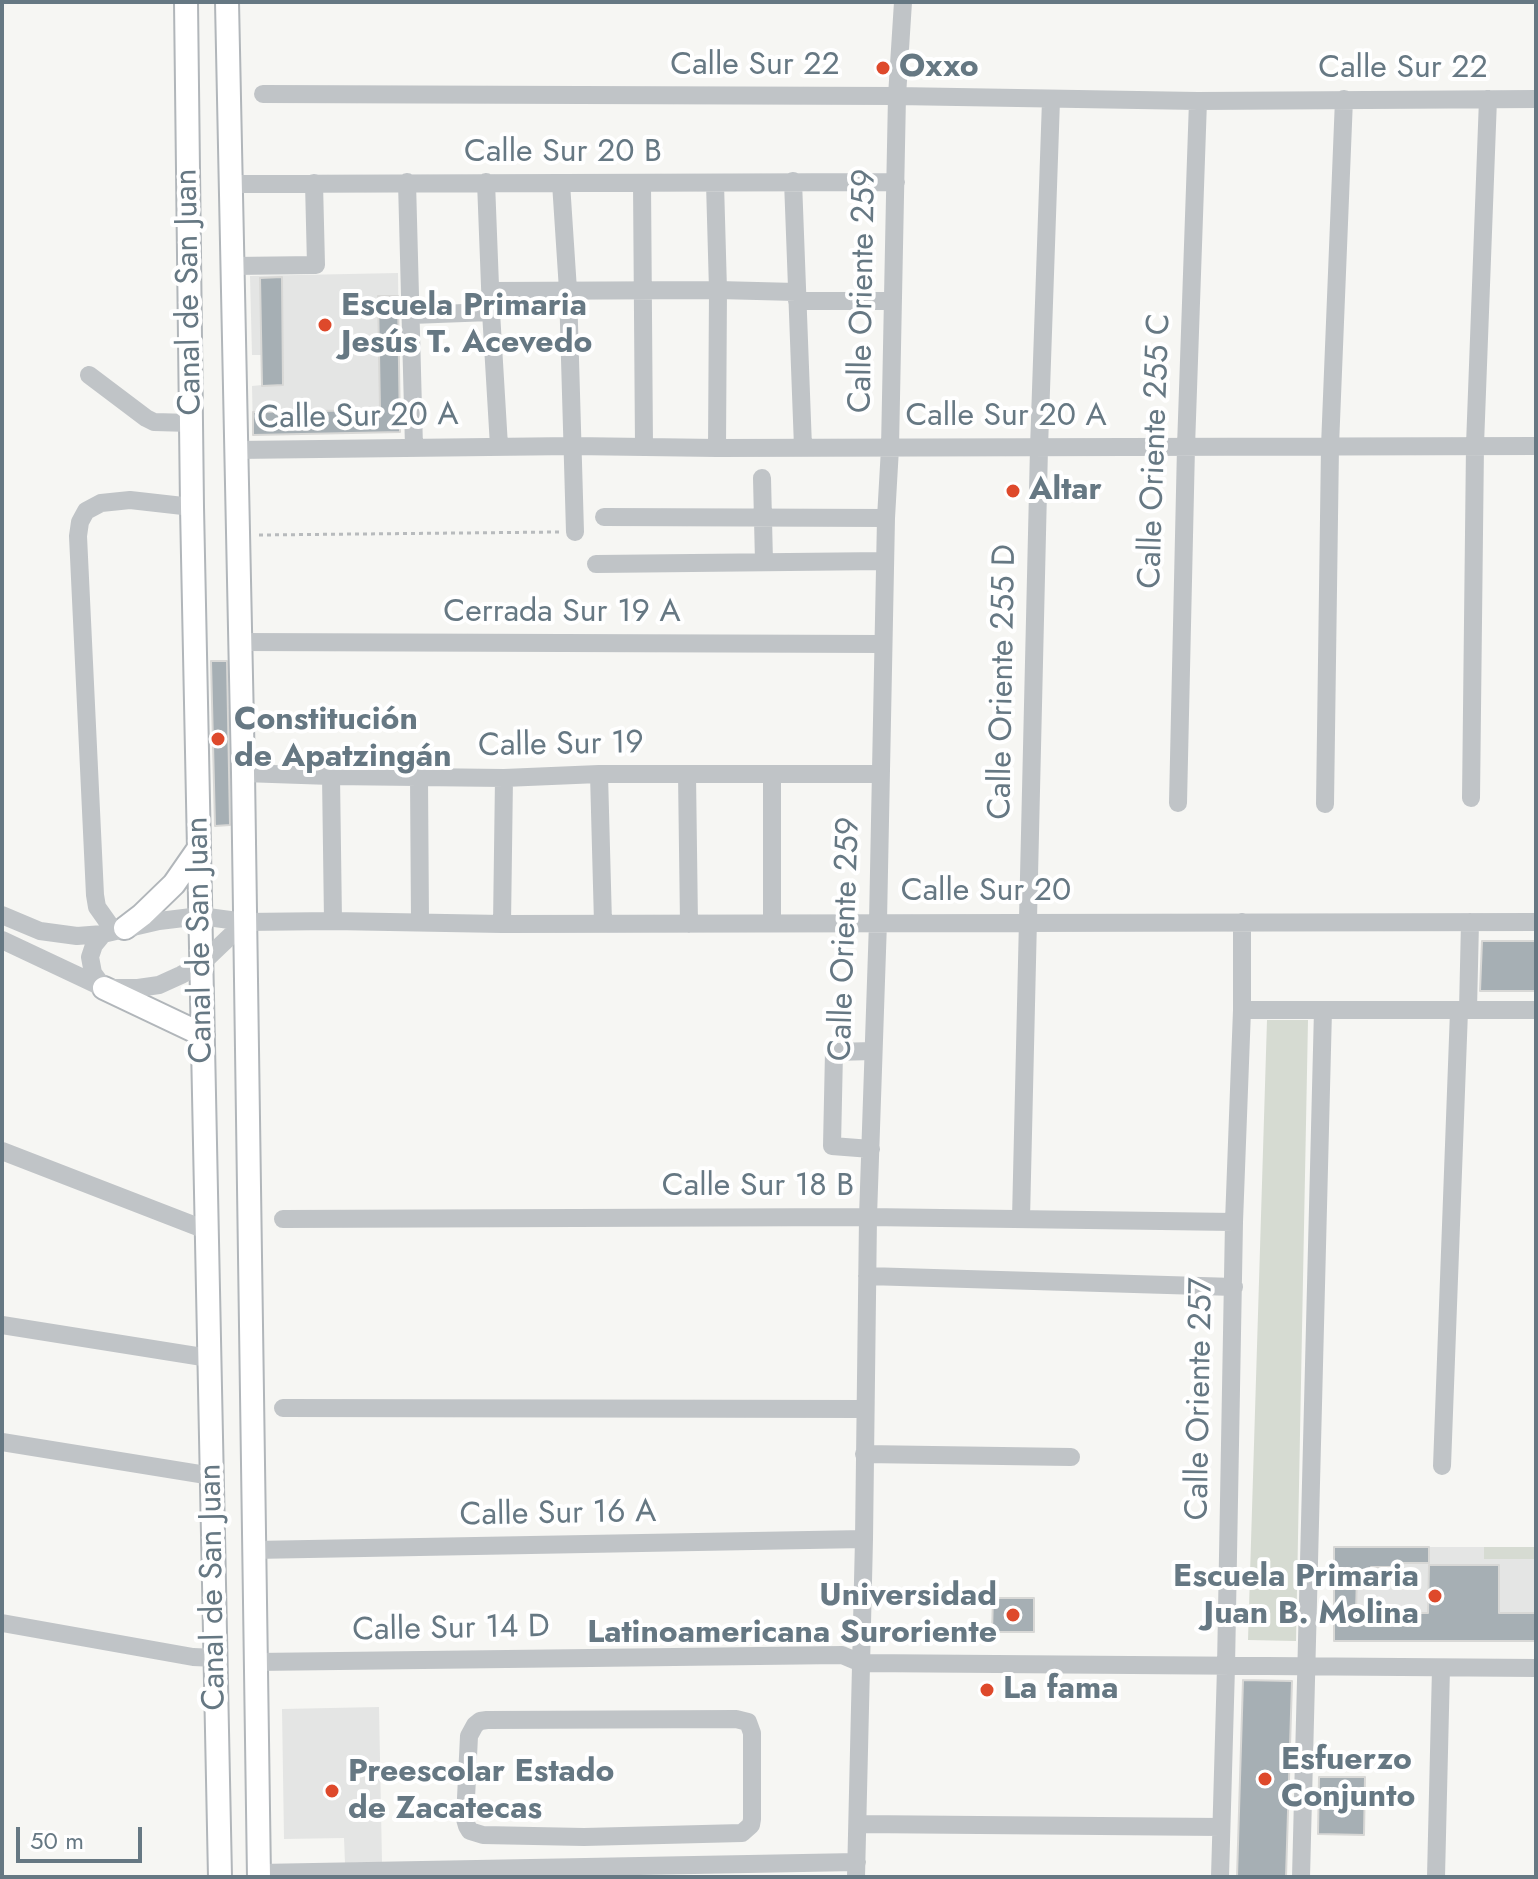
<!DOCTYPE html>
<meta charset="utf-8">
<style>
body{margin:0}
#map{position:relative;width:1538px;height:1879px;overflow:hidden;background:#f6f6f3;font-family:Jost,sans-serif}
canvas{display:block}
.frame{position:absolute;inset:0;border:4px solid #667883;pointer-events:none}
.scale{position:absolute;left:16px;top:1827px;width:126px;height:36px;box-sizing:border-box;border:4px solid #667883;border-top:0;padding-left:10px;font-size:24px;line-height:28px;white-space:nowrap;color:#667883;-webkit-text-stroke:6px #fff;paint-order:stroke}
</style>
<div id="map">
<canvas width="1538" height="1879"></canvas>
<div class="frame"></div>
<div class="scale">50 m</div>
</div>
<script>
const ctx = document.querySelector('canvas').getContext('2d');
ctx.lineJoin = 'round';
function paint(path, color) {
  ctx.fillStyle = color;
  ctx.fill(path, 'evenodd');
}
function poly(rows) {
  const path = new Path2D();
  for (const r of rows) {
    path.moveTo(r[0], r[1]);
    for (let i = 2; i < r.length; i += 2) path.lineTo(r[i], r[i + 1]);
  }
  return path;
}
function strokePath(path, color, width, dash) {
  ctx.strokeStyle = color;
  ctx.lineWidth = width;
  ctx.lineCap = dash ? 'butt' : 'round';
  ctx.setLineDash(dash || []);
  ctx.stroke(path);
}
function drawText(font, color, halo, rows, align = 'center') {
  ctx.font = font + ' Jost,sans-serif';
  ctx.lineWidth = 8;
  ctx.setLineDash([]);
  ctx.textBaseline = 'middle';
  ctx.strokeStyle = halo;
  ctx.fillStyle = color;
  for (const [text, x, y, turn = 0] of rows) {
    ctx.save();
    ctx.translate(x, y);
    ctx.rotate((+turn || 0) * Math.PI / 180);
    ctx.textAlign = isNaN(turn) ? turn : align;
    if (halo) ctx.strokeText(text, 0, 0);
    ctx.fillText(text, 0, 0);
    ctx.restore();
  }
}
const built = poly([
 [398,273,400,432,253,435,252,386,262,385,262,355,252,355,250,276],
 [1334,1547,1536,1547,1536,1641,1333,1641],
 [379,1707,382,1862,345,1863,344,1838,284,1839,282,1709]
]);
const green = poly([
 [1267,1020,1308,1020,1296,1641,1248,1640],
 [1484,1547,1536,1547,1536,1559,1484,1559]
]);
const building = poly([
 [282,277,283,385,262,386,260,278,282,277],
 [378,296,398,296,400,432,253,435,253,412,380,410,378,296],
 [211,661,227,661,230,825,215,826,211,661],
 [1482,941,1536,941,1536,991,1480,991,1482,941],
 [1334,1547,1429,1547,1429,1563,1393,1563,1393,1567,1371,1567,1371,1576,1357,1576,1356,1613,1428,1613,1429,1565,1499,1565,1499,1613,1536,1613,1536,1641,1334,1641,1334,1547],
 [993,1598,1034,1598,1034,1632,992,1632,993,1598],
 [1243,1680,1292,1681,1286,1877,1237,1877,1243,1680],
 [1319,1777,1365,1777,1364,1835,1318,1834,1319,1777]
]);
const path = poly([
 [259,535,559,532]
]);
const minor = poly([
 [263,94,897,96,1198,101,1536,99],
 [793,181,803,447],
 [407,182,414,447],
 [486,182,491,312,499,446],
 [561,183,568,290,575,532],
 [642,183,644,447],
 [715,183,718,290,717,448],
 [230,184,896,182],
 [233,266,316,265,314,183],
 [491,291,718,290,796,292],
 [797,301,893,301],
 [411,315,491,312],
 [89,375,146,418,154,422,191,423],
 [236,450,573,446,717,448,1536,446],
 [762,478,764,562],
 [604,517,886,518],
 [596,564,885,561],
 [240,642,883,644],
 [243,773,331,776,504,778,599,774,880,774],
 [599,774,603,923],
 [687,774,689,924],
 [772,774,772,923],
 [331,776,333,921],
 [419,778,420,922],
 [1471,798,1475,445,1488,99],
 [1178,803,1186,447,1198,101],
 [1325,804,1330,446,1344,99],
 [2,915,40,931,77,936,103,934,159,921,200,916,245,922,333,921,502,924,1536,922],
 [502,924,504,778],
 [114,931,97,907,95,895,78,536,80,522,86,511,101,503,130,500,192,507],
 [103,934,94,945,90,957,93,973,104,988],
 [2,940,104,988,138,988,159,985,181,975,201,964,245,922],
 [1242,1010,1536,1010],
 [1468,1010,1470,922],
 [871,1149,832,1146,834,1052,873,1051],
 [2,1151,206,1230],
 [283,1219,868,1217,1234,1222],
 [1021,1219,1039,448,1051,100],
 [867,1276,1234,1287],
 [2,1325,209,1358],
 [283,1408,865,1409],
 [2,1442,212,1476],
 [864,1454,1071,1457],
 [1442,1466,1459,1011],
 [253,1550,864,1539],
 [2,1623,193,1657,215,1658],
 [255,1662,842,1655,861,1663,1536,1668],
 [736,1719,748,1722,752,1733,752,1819,751,1825,742,1833,584,1837,483,1835,470,1831,467,1826,465,1819,469,1736,475,1725,480,1721,487,1720,736,1719],
 [858,1824,1221,1827],
 [259,1873,857,1862],
 [856,1877,864,1539,868,1217,878,922,886,518,890,448,897,96,903,2],
 [1220,1877,1226,1667,1234,1222,1242,1010,1242,922],
 [1301,1877,1323,1010],
 [1436,1877,1441,1668]
]);
const major = poly([
 [186,2,192,507,220,1877],
 [227,2,243,773,259,1877],
 [125,928,142,915,174,884,199,848],
 [104,988,203,1035]
]);
const markers = [
 [883,68,8,"#de492b"],
 [325,325,8,"#de492b"],
 [1013,491,8,"#de492b"],
 [218,739,8,"#de492b"],
 [1435,1596,8,"#de492b"],
 [1013,1615,8,"#de492b"],
 [987,1690,8,"#de492b"],
 [1265,1779,8,"#de492b"],
 [332,1791,8,"#de492b"]
];
const streetNames = [
 ["Calle Sur 22",755,66],
 ["Calle Sur 22",1403,69],
 ["Calle Sur 20 B",563,153],
 ["Calle Oriente 259",864,291,-89],
 ["Canal de San Juan",190,292,-91],
 ["Calle Sur 20 A",1006,417],
 ["Calle Sur 20 A",358,418,-1],
 ["Calle Oriente 255 C",1156,451,-88],
 ["Cerrada Sur 19 A",562,613],
 ["Calle Oriente 255 D",1004,682,-89],
 ["Calle Sur 19",561,746,-1],
 ["Calle Sur 20",986,892],
 ["Calle Oriente 259",846,939,-88],
 ["Canal de San Juan",201,940,-91],
 ["Calle Sur 18 B",758,1187],
 ["Calle Oriente 257",1201,1399,-89],
 ["Calle Sur 16 A",558,1515,-1],
 ["Canal de San Juan",214,1587,-91],
 ["Calle Sur 14 D",451,1630,-1]
];
const poiNames = [
 ["Oxxo",899,68],
 ["Escuela Primaria",341,307],
 ["Jesús T. Acevedo",341,344],
 ["Altar",1029,491],
 ["Constitución",234,721],
 ["de Apatzingán",234,758],
 ["Escuela Primaria",1419,1578,"right"],
 ["Juan B. Molina",1419,1615,"right"],
 ["Universidad",997,1597,"right"],
 ["Latinoamericana Suroriente",997,1634,"right"],
 ["La fama",1003,1690],
 ["Esfuerzo",1281,1761],
 ["Conjunto",1281,1798],
 ["Preescolar Estado",348,1773],
 ["de Zacatecas",348,1810]
];
paint(built, '#e4e5e4');
paint(green, '#d6dbd2');
paint(building, '#a6afb4');
strokePath(building, '#d8d8d6', 2);
strokePath(major, '#b1b6ba', 26);
strokePath(path, '#b8bbbd', 3, [4, 4]);
strokePath(minor, '#c0c4c7', 18);
strokePath(major, '#fff', 22);
for (const [x, y, r, color] of markers) {
  const dot = new Path2D();
  dot.arc(x, y, r, 0, 2 * Math.PI);
  ctx.fillStyle = color;
  ctx.fill(dot);
  strokePath(dot, '#fff', 3);
}
drawText('32px', '#667883', '#fff', streetNames);
drawText('bold 32px', '#667883', '#fff', poiNames, 'left');
</script>
